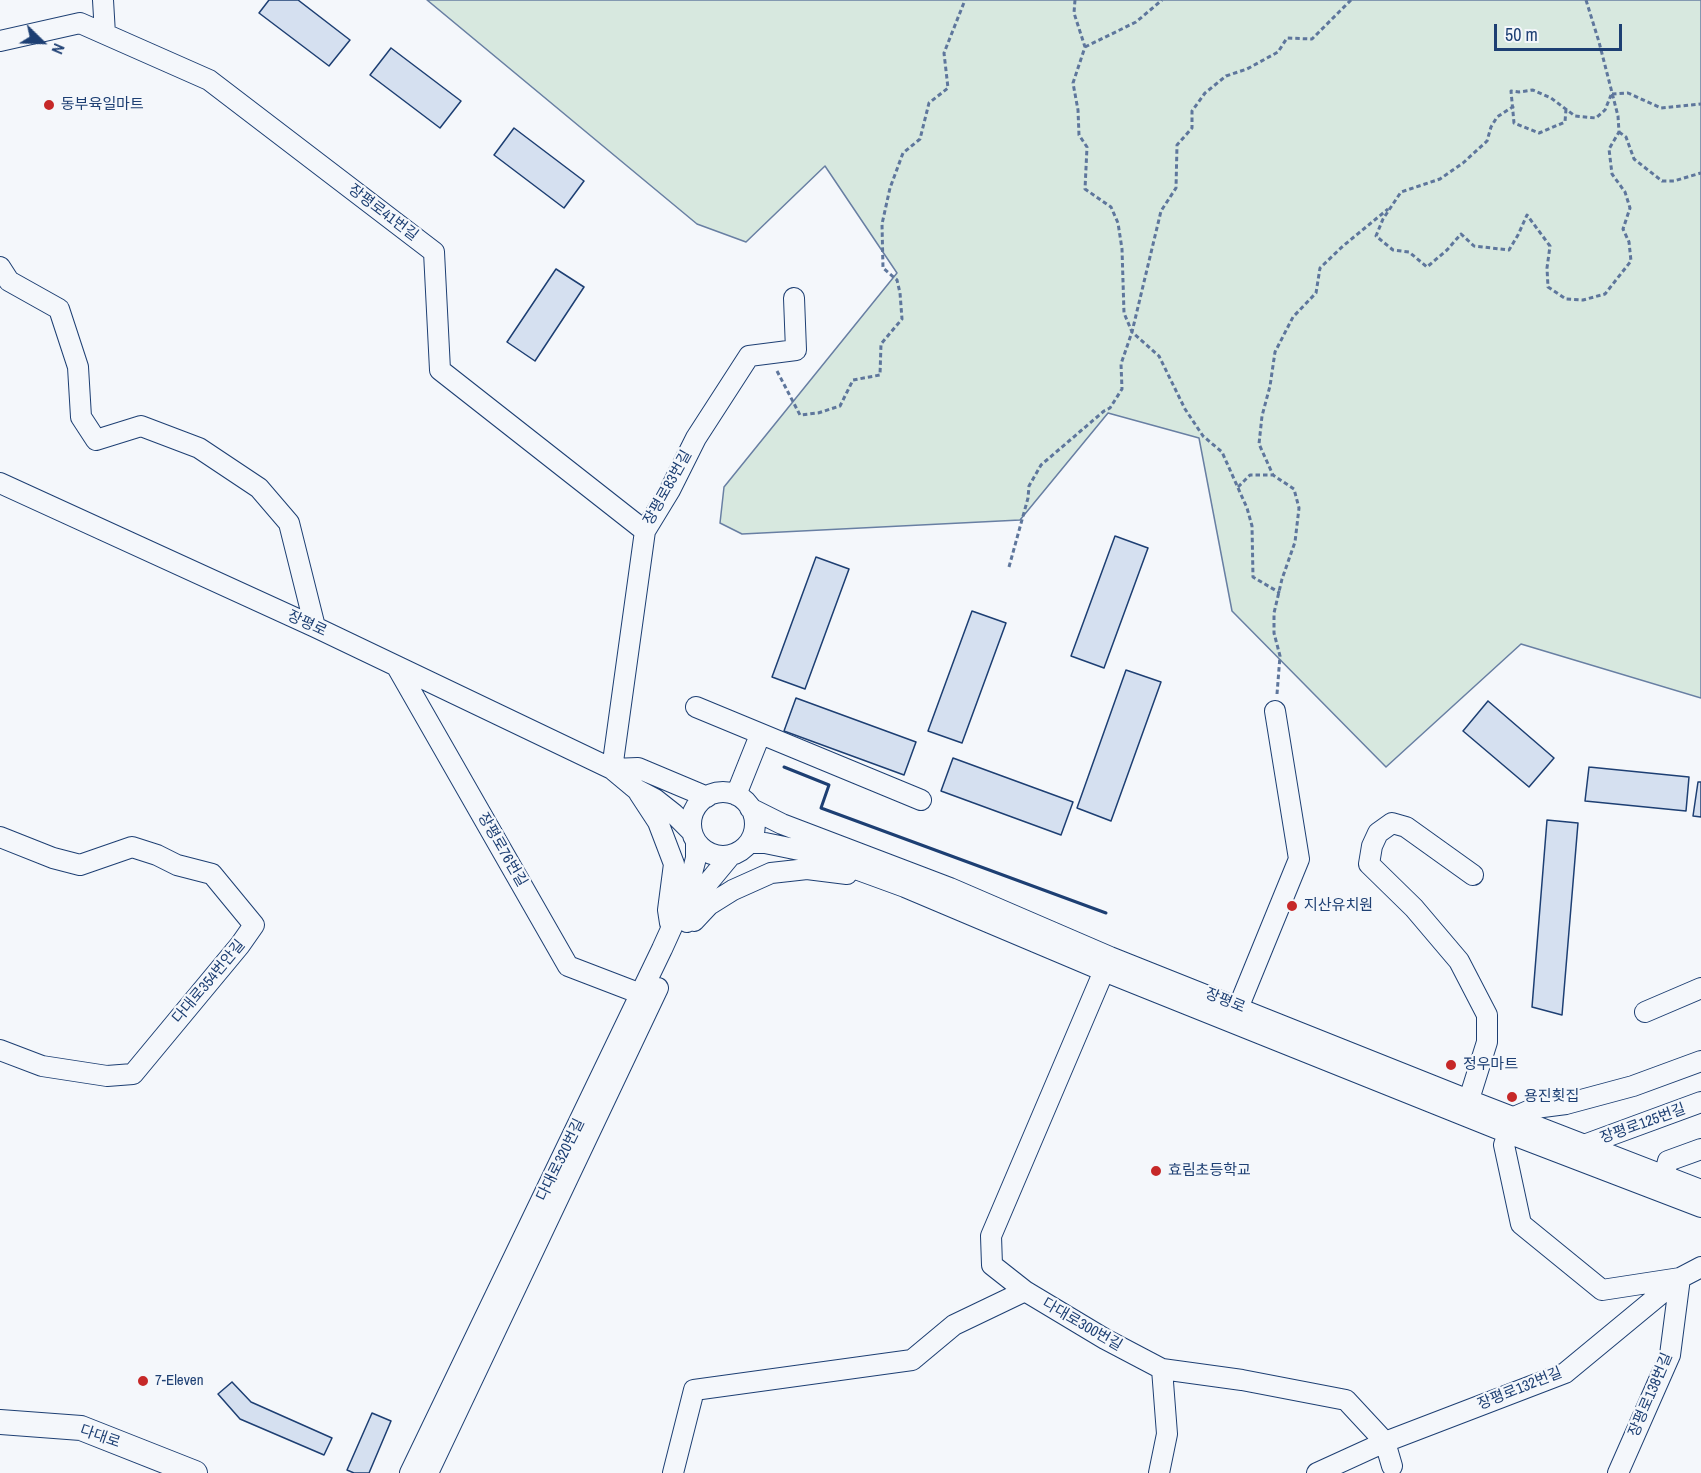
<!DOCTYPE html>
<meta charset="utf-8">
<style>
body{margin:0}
#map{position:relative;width:1701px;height:1473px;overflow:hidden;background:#f4f7fb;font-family:"Archivo Narrow",sans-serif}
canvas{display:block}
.north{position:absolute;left:12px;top:12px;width:60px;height:60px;-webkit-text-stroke:4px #f4f7fb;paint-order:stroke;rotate:113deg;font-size:16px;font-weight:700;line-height:24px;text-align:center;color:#1d3f73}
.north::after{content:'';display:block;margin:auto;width:21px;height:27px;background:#1d3f73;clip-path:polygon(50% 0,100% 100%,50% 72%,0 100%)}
.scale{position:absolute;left:1494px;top:24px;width:128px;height:27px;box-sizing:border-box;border:3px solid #1d3f73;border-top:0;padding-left:8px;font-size:18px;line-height:21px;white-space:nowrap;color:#1d3f73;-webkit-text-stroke:4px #f4f7fb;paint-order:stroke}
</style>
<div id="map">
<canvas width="1701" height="1473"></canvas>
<div class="north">N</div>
<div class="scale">50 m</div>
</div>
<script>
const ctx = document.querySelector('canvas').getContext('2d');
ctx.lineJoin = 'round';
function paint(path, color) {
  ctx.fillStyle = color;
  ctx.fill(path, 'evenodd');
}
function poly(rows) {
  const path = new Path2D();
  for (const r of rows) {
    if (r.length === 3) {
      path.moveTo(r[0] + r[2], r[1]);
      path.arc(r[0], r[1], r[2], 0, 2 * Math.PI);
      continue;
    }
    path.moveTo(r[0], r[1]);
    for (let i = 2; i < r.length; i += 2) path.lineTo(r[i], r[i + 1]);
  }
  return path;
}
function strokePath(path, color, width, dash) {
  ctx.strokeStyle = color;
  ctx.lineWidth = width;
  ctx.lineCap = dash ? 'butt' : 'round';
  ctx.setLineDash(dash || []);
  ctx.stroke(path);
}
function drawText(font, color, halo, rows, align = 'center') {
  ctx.font = font + ' "Archivo Narrow","Noto Sans KR",sans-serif';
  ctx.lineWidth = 4.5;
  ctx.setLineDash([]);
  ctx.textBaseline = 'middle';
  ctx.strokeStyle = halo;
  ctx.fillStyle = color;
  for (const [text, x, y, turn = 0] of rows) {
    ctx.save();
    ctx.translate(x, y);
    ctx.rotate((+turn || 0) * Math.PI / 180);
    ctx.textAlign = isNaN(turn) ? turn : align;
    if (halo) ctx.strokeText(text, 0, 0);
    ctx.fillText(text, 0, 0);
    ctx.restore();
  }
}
const green = poly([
 [427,0,1701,0,1701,698,1521,644,1386,767,1232,611,1199,438,1108,413,1020,520,742,534,720,523,724,487,897,273,825,166,746,242,697,224,427,0]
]);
const building = poly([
 [269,0,298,0,350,40,329,66,259,13,269,0],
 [391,48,461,101,440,128,370,75,391,48],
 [514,128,584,181,564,208,494,155,514,128],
 [556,269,584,287,535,361,507,342,556,269],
 [1115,536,1148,548,1104,668,1071,656,1115,536],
 [816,557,849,569,805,689,772,677,816,557],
 [972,611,1006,623,962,743,928,731,972,611],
 [1126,670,1161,682,1111,821,1077,808,1126,670],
 [796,698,916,742,904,775,784,731,796,698],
 [1488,701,1554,758,1529,787,1463,731,1488,701],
 [953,758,1073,802,1061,835,941,791,953,758],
 [1589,767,1689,777,1686,811,1585,801,1589,767],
 [1698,782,1701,782,1701,817,1693,816,1698,782],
 [1547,820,1578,823,1562,1015,1532,1007,1547,820],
 [232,1382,251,1402,332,1438,324,1455,240,1419,218,1394,232,1382],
 [372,1413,391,1421,369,1473,354,1473,347,1470,372,1413]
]);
const path = poly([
 [1075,0,1074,13,1085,47,1073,83,1078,110,1079,135,1087,147,1085,189,1111,207,1118,223,1122,249,1124,313,1132,332,1159,356,1185,409,1203,436,1222,452,1247,508,1252,526,1253,577,1280,593],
 [1085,47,1136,22,1162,0],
 [1612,94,1628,93,1661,108,1701,104],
 [1514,106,1497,117,1491,127,1487,141,1463,163,1440,179,1401,192,1383,219,1376,236,1393,250,1409,252,1427,267,1447,250,1461,234,1474,246,1509,250,1518,235,1527,215,1550,246,1547,268,1548,287,1566,299,1583,300,1605,294,1631,261,1629,242,1623,229,1630,208,1625,192,1612,174,1609,149,1619,132,1618,116,1599,42,1586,0],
 [1566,109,1565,122,1539,133,1514,123,1511,91,1519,92,1533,90,1551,98,1575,116,1596,118,1605,110,1611,95],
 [1619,132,1626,137,1634,159,1662,181,1674,181,1701,173],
 [777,371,800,415,818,413,840,406,853,380,880,375,881,344,902,319,900,293,897,280,883,268,882,224,890,188,903,153,920,139,929,103,948,88,944,53,965,0],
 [1238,487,1250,475,1273,475],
 [1009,567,1028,498,1029,486,1041,465,1104,411,1110,408,1122,389,1121,364,1132,332,1161,211,1176,188,1177,145,1192,128,1192,111,1205,93,1226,76,1247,69,1278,52,1287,38,1312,39,1351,0],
 [1277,694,1280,656,1274,633,1274,613,1282,579,1295,542,1299,508,1294,489,1273,475,1259,444,1262,416,1270,386,1275,352,1293,317,1316,293,1320,268,1343,246,1388,209]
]);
const minor = poly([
 [103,0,105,34],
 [0,41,80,23,209,80,434,252,440,370,645,531],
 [0,267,9,281,59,309,78,367,81,417,96,440,141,426,199,448,259,488,289,523,315,627],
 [0,483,315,627,612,769,636,789,655,799,674,814,692,832],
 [397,667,568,966,641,994],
 [696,707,921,800],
 [612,769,645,531,670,490,696,438,749,356,796,350,794,298],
 [612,769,638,768,707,797],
 [723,824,32],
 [639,793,658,822,674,864,668,910,670,923],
 [736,795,760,735],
 [750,808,782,824,950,888,1110,957,1471,1101,1701,1190],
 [0,837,53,858,80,865,132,847,157,855,177,865,212,874,254,925,240,945,133,1074,107,1076,42,1066,0,1050],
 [749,843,765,843,809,852,905,887,1104,971,1508,1133,1701,1207],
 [694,921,709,905,733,890,771,873,807,869,847,874],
 [687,922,707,884,731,855],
 [1645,1012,1701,988],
 [1234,1018,1299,859,1275,711],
 [1465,1112,1487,1042,1487,1015,1459,961,1414,908,1369,864,1372,846,1378,833,1392,823,1406,827,1473,875],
 [1514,1117,1535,1108,1566,1104,1633,1086,1701,1061],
 [1508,1133,1504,1145,1521,1224,1602,1290,1680,1278,1670,1355,1618,1473],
 [1584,1145,1701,1102],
 [1664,1176,1668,1161,1701,1149],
 [1025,1291,992,1265,991,1236,1109,959],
 [410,1473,662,949,686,896,696,858,696,842],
 [428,1473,658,988],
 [673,1473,694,1390,912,1360,954,1325,1025,1291,1105,1339,1162,1369,1242,1380,1346,1400,1385,1442,1392,1466],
 [1159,1473,1167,1434,1162,1369],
 [1317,1473,1385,1442,1565,1373,1680,1278,1701,1267]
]);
const major = poly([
 [0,1422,81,1428,195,1473]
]);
const wall = poly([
 [784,767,829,785,821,808,1106,913]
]);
const markers = [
 [49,105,6,"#c62828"],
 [1292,906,6,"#c62828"],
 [1451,1065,6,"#c62828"],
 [1512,1097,6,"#c62828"],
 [1156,1171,6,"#c62828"],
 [143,1381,6,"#c62828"]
];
const poiNames = [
 ["동부육일마트",61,105],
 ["지산유치원",1304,906],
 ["정우마트",1463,1065],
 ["용진횟집",1524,1097],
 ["효림초등학교",1168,1171],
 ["7-Eleven",155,1381]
];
const streetNames = [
 ["장평로41번길",383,213,37],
 ["장평로83번길",668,488,-61],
 ["장평로",307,624,25],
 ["장평로76번길",502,850,60],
 ["다대로354번안길",209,982,-50],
 ["장평로",1225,1001,22],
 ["장평로125번길",1643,1124,-20],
 ["다대로320번길",561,1160,-64],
 ["다대로300번길",1082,1325,30],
 ["장평로132번길",1520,1389,-22],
 ["장평로138번길",1651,1395,-67],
 ["다대로",100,1437,19]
];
paint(green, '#d7e8df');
strokePath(green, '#687fa3', 1.5);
paint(building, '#d5e0f0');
strokePath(building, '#1d3f73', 1.5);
strokePath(minor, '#1d3f73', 22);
strokePath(major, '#1d3f73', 26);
strokePath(path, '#5e769c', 3, [4.5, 3]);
strokePath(minor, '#f4f7fb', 20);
strokePath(major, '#f4f7fb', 24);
strokePath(wall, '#1d3f73', 3);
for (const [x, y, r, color] of markers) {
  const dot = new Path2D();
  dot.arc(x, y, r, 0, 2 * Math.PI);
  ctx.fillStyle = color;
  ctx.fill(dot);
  strokePath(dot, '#f4f7fb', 2);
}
drawText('15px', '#1d3f73', '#f4f7fb', poiNames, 'left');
drawText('15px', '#1d3f73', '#f4f7fb', streetNames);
</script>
